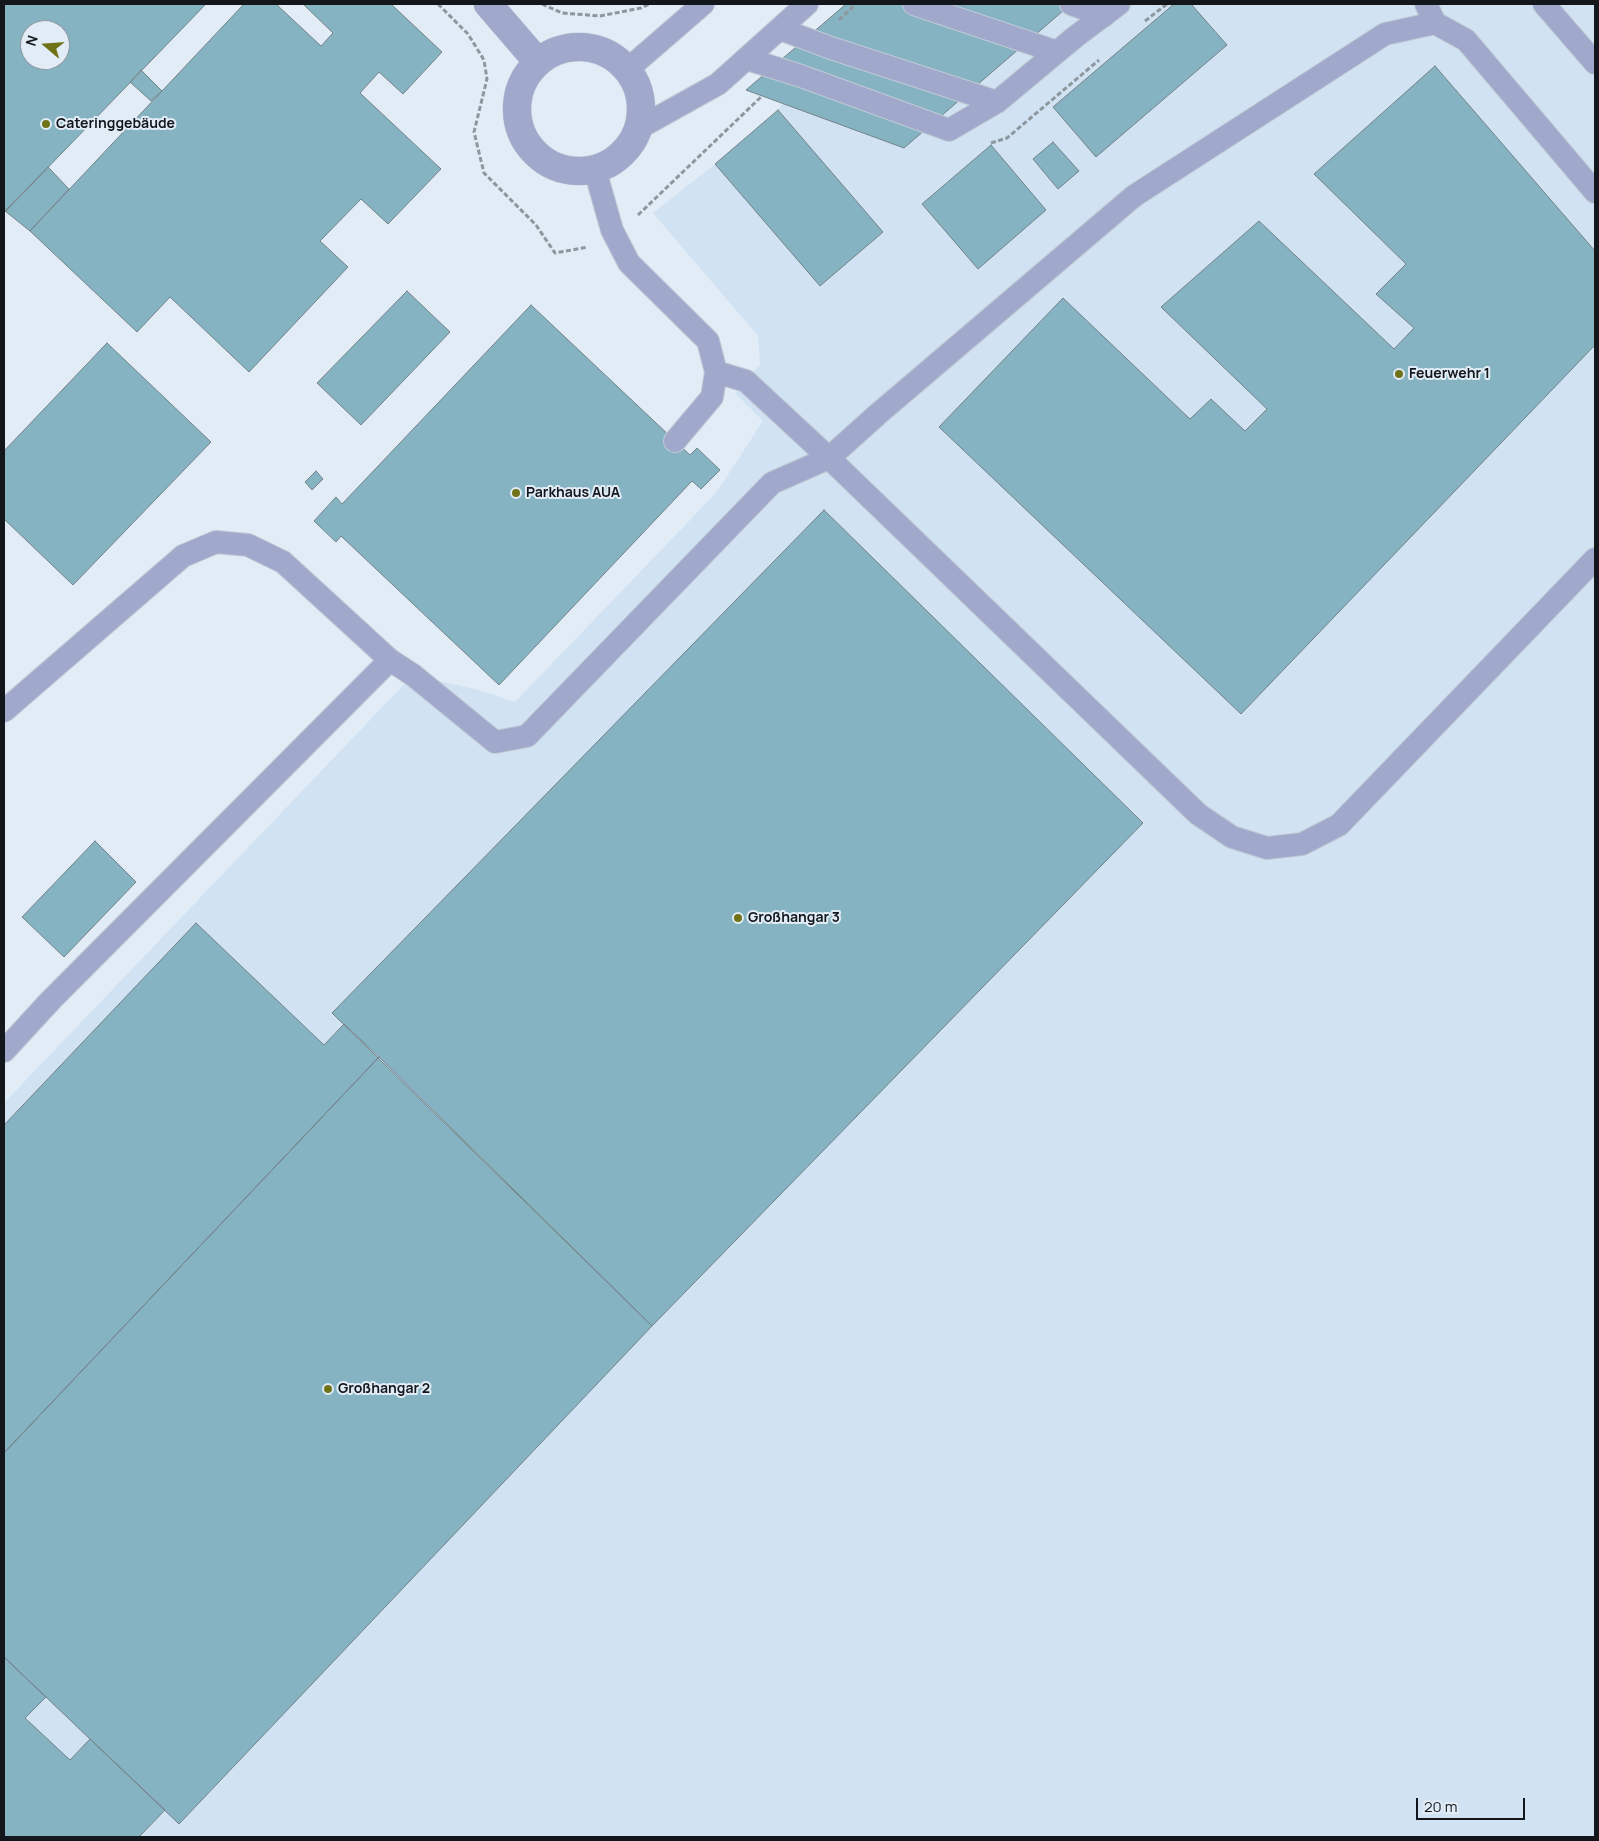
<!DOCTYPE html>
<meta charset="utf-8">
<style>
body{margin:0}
#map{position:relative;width:1599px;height:1841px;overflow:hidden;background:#e1ecf7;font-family:Manrope,sans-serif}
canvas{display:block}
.frame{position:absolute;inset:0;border:5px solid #13171b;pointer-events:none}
.north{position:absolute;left:20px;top:20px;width:50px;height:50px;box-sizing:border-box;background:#e1ecf7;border:1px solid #8f979f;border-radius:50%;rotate:288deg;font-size:14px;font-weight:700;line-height:20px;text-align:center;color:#13171b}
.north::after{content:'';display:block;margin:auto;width:18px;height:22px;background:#707218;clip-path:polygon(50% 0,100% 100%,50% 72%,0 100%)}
.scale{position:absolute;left:1416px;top:1798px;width:109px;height:22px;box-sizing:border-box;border:2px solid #13171b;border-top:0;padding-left:6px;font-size:15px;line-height:18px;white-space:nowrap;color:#13171b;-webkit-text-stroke:4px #e1ecf7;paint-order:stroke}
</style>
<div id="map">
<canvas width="1599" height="1841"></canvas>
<div class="frame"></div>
<div class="north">N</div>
<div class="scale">20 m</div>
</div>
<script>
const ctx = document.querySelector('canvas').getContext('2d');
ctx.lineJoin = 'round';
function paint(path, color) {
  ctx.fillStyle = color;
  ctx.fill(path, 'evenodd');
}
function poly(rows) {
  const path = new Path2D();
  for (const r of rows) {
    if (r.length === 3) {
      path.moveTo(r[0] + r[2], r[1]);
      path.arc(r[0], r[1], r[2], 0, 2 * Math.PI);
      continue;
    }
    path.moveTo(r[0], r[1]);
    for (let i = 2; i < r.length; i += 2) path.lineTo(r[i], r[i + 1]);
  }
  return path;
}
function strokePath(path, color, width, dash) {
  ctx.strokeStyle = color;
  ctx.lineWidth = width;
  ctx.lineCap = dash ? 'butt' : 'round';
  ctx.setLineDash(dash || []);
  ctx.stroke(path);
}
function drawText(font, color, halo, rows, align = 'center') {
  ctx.font = font + ' Manrope,sans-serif';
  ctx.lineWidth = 4;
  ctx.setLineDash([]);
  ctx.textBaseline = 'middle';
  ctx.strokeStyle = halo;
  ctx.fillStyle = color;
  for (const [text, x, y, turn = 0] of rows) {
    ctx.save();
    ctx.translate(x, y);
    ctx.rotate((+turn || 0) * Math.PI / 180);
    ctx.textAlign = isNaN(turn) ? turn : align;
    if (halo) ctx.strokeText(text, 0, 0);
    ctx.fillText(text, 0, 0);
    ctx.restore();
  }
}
const built = poly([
 [878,4,1595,4,1595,1837,4,1837,4,1103,413,675,479,690,515,702,716,493,763,421,735,393,760,365,758,336,653,213,715,164,778,110,801,76]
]);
const building = poly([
 [4,4,206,4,4,213,4,4],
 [30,30,60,30,60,60,30,60,30,30],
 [244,4,276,4,321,46,333,33,303,4,391,4,442,52,403,94,379,72,360,93,441,169,388,224,361,199,320,241,348,267,249,372,170,297,137,332,30,231,244,4],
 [846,4,1071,4,904,148,746,90,846,4],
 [1174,4,1191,4,1227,45,1096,157,1053,107,1174,4],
 [1435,66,1595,251,1595,345,1241,714,939,427,1063,298,1190,419,1211,399,1245,431,1267,409,1161,307,1259,221,1394,349,1414,328,1376,294,1406,264,1314,174,1435,66],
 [141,70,162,91,151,101,130,82,141,70],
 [778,110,883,232,820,286,715,164,778,110],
 [1053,142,1079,171,1058,189,1033,159,1053,142],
 [991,145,1046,210,978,269,922,204,991,145],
 [48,167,69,189,30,231,5,211,48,167],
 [407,291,450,332,361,425,317,383,407,291],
 [531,305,690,455,697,448,720,470,701,489,692,481,499,685,341,536,336,542,314,521,336,497,342,504,531,305],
 [107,343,211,442,73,585,4,519,4,451,107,343],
 [316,471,323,479,312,490,305,482,316,471],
 [824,510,1143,823,652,1326,332,1013,824,510],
 [95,841,136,882,64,957,22,917,95,841],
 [196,923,324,1045,344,1024,379,1057,4,1453,4,1125,196,923],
 [379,1057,652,1326,179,1824,4,1657,4,1453,379,1057],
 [4,1657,46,1697,25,1718,70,1760,90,1739,165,1810,139,1837,4,1837,4,1657]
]);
const path = poly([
 [438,4,468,34,484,60,487,79,474,132,484,173,536,225,555,253,588,247],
 [542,4,562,13,600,16,641,8,649,4],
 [839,20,856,4],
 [1145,21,1167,4],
 [991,143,1007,138,1099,60],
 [638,215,762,96]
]);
const lane = poly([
 [914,4,1057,52],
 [1071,4,1104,16],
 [1426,4,1435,23,1466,40,1595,192],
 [1544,4,1595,63],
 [780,29,831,48,997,102],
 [747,59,801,76,949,130,997,102,1075,37,1119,4],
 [628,69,703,4],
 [639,128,718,84,807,4],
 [595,170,612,230,629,263,708,341,716,372,712,397,675,441],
 [716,372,746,381,829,458,1198,814,1232,837,1267,848,1302,844,1339,825,1595,559],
 [4,711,183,556,216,542,248,545,283,562,390,660,413,675,495,742,527,736,772,483,829,458,878,414,1134,196,1385,34,1435,23],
 [4,1051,51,1000,390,660]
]);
const street = poly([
 [488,4,537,61],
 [579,109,62]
]);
const markers = [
 [46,124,5,"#707218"],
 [1399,374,5,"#707218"],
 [516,493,5,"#707218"],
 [738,918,5,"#707218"],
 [328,1389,5,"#707218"]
];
const poiNames = [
 ["Cateringgebäude",56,124],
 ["Feuerwehr 1",1409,374],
 ["Parkhaus AUA",526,493],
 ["Großhangar 3",748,918],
 ["Großhangar 2",338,1389]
];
paint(built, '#d1e2f3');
paint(building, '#85b3c2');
strokePath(building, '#748389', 1);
strokePath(lane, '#c0cad4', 24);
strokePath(street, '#c0cad4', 29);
strokePath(path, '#8e969e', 3, [5, 2.5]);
strokePath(lane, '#a0a9cb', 22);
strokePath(street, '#a0a9cb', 28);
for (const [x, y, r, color] of markers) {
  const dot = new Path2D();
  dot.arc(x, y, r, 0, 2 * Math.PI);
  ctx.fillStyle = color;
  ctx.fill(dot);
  strokePath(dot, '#e1ecf7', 2);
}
drawText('bold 14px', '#13171b', '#e1ecf7', poiNames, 'left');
</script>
